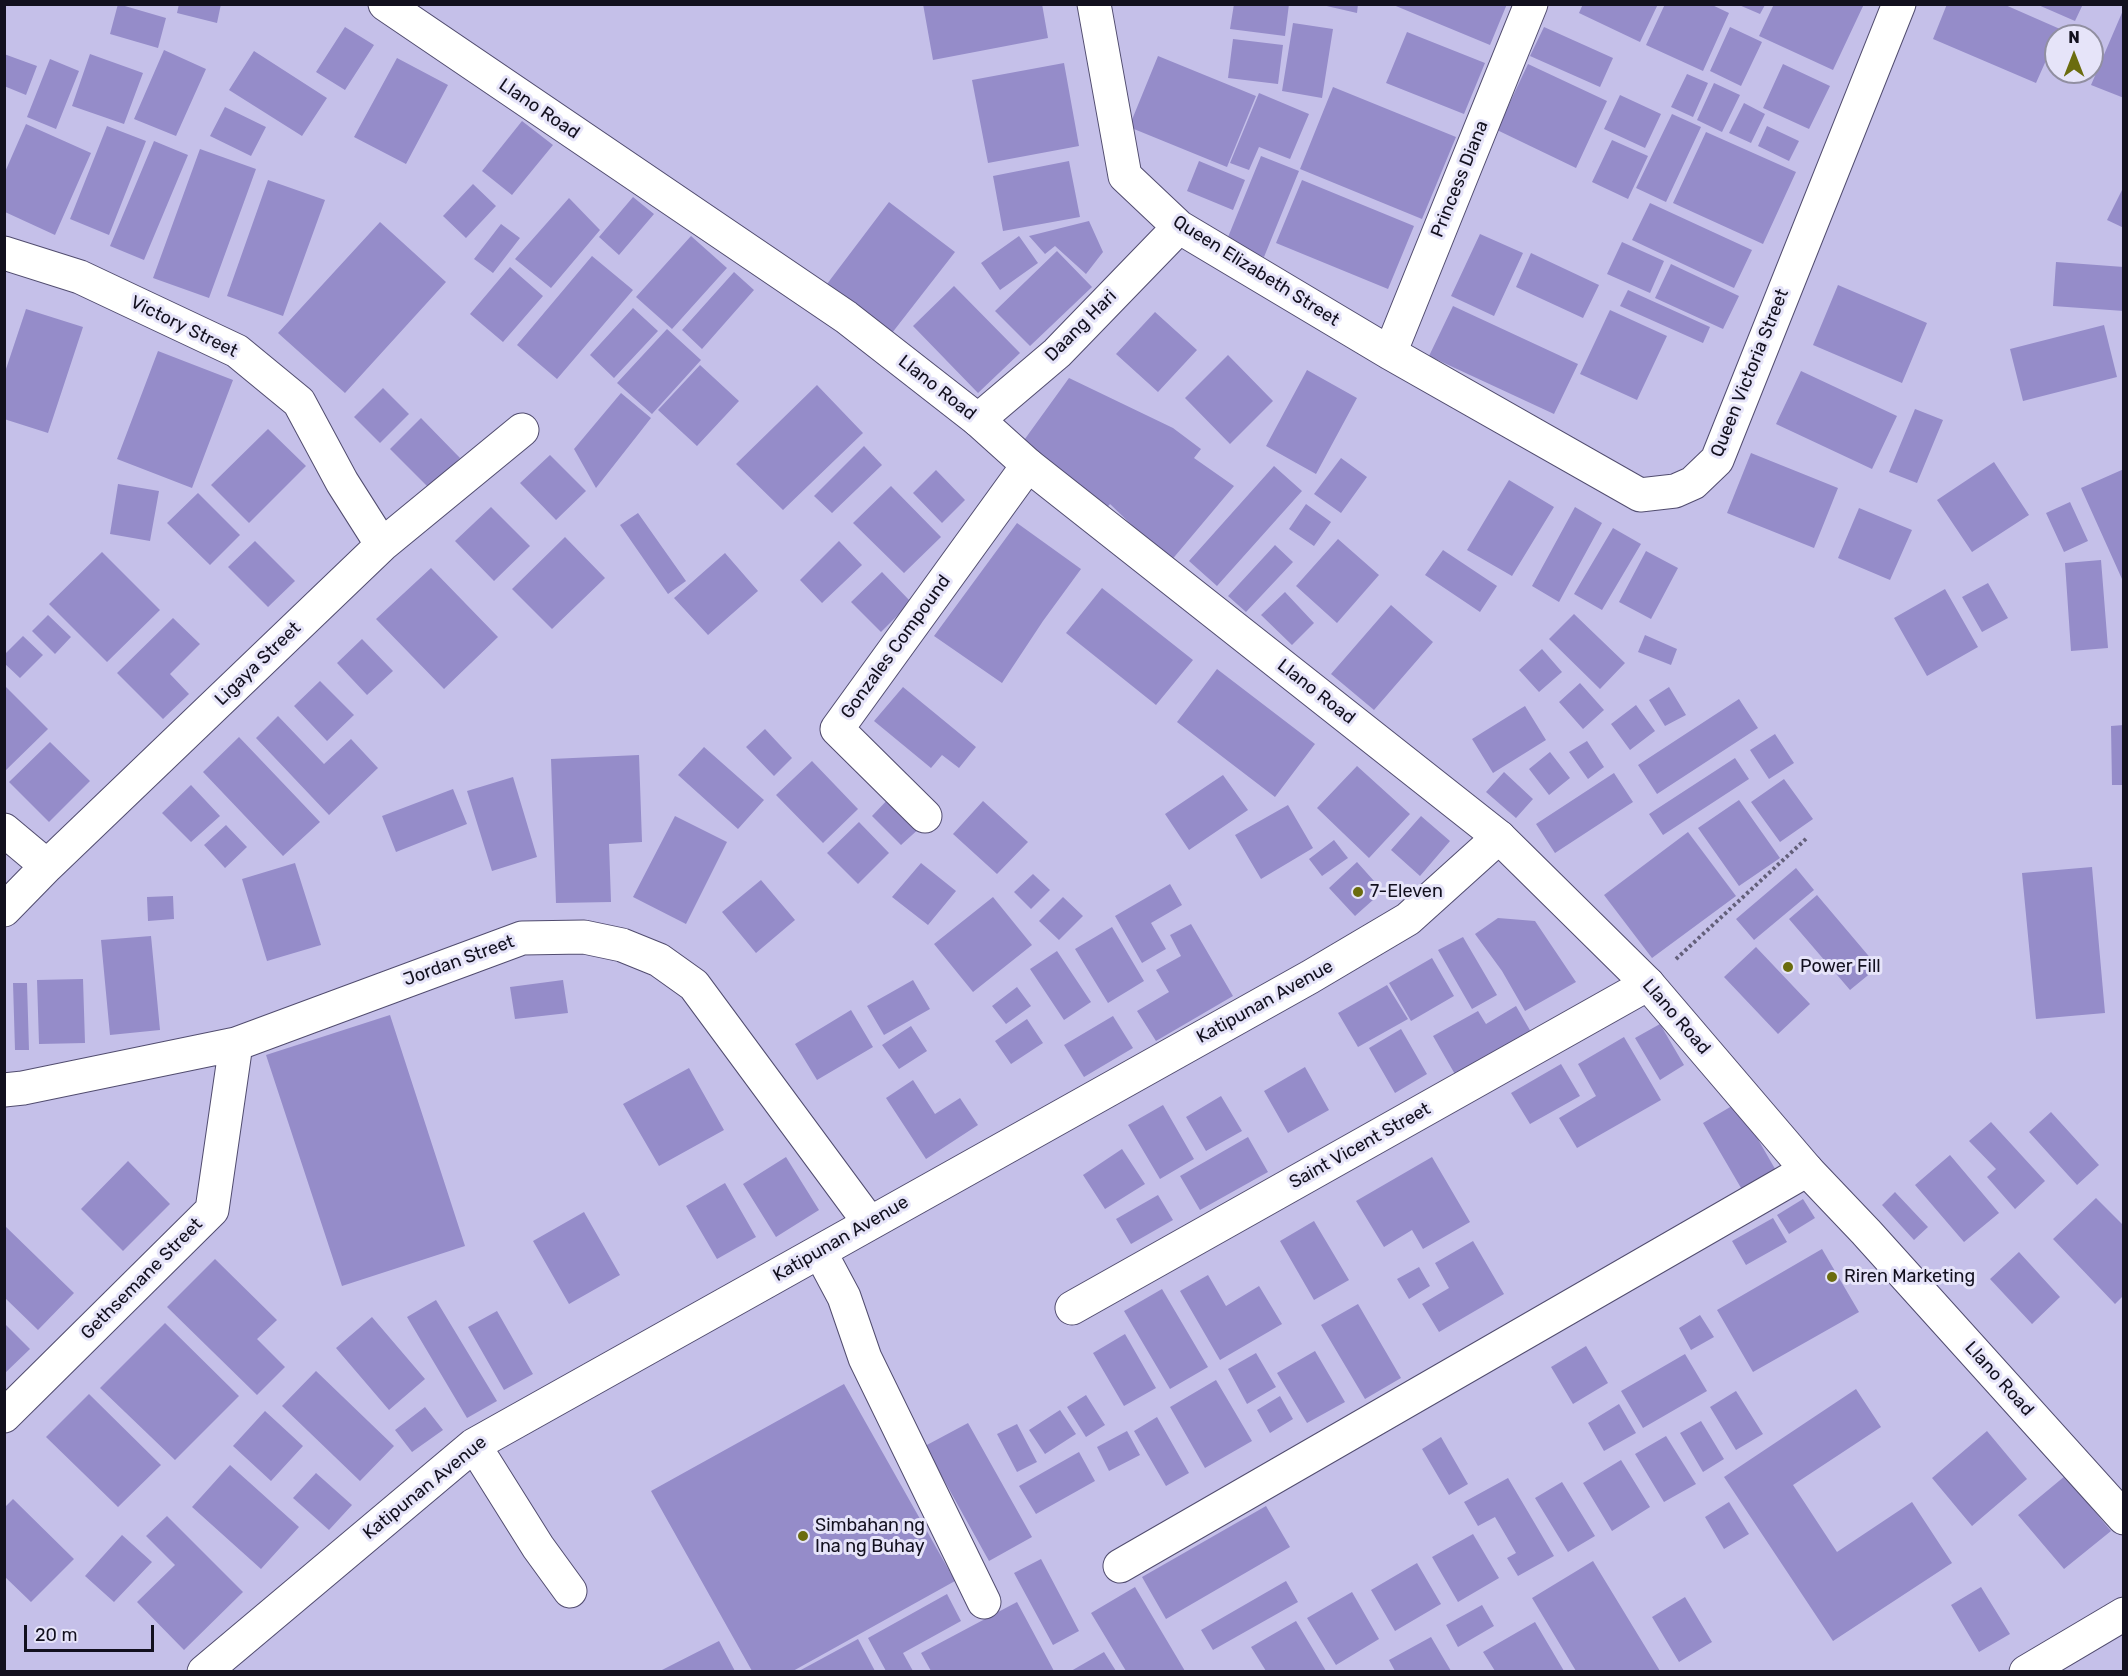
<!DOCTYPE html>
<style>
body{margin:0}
#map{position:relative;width:2128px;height:1676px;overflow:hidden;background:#c5c0e9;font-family:Rubik,sans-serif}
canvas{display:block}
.frame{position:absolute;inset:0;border:6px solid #12101e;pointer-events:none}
.north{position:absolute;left:2044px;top:24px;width:60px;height:60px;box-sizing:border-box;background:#e6e4f9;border:2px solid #918fa1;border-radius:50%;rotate:0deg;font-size:16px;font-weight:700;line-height:24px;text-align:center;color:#12101e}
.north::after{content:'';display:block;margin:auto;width:21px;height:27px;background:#6b6c0e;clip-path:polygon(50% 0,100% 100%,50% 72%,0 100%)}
.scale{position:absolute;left:24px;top:1625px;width:130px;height:27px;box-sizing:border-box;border:3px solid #12101e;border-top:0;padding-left:8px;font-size:18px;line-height:21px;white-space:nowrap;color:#12101e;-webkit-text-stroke:4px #e6e4f9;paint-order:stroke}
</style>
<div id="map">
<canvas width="2128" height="1676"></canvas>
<div class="frame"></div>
<div class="north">N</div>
<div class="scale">20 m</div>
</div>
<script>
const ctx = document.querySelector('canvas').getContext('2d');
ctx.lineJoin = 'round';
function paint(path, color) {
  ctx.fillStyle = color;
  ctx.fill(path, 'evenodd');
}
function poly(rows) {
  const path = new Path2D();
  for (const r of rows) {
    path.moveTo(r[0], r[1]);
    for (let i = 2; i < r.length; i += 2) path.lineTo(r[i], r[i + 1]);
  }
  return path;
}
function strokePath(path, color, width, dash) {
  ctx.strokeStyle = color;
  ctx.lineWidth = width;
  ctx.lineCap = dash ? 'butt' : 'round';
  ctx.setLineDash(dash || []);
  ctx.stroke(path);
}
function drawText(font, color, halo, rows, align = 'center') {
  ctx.font = font + ' Rubik,sans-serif';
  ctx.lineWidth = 6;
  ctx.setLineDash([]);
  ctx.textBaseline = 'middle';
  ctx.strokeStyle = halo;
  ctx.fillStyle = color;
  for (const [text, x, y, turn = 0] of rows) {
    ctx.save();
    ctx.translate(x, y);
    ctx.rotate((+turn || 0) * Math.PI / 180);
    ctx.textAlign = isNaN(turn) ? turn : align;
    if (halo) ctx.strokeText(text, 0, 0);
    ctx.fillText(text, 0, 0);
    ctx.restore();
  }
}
const building = poly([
 [118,4,166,18,158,48,110,34],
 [179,4,221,4,217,23,177,13],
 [923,4,1042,4,1048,38,933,60],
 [1234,4,1289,4,1285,36,1230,29],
 [1318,4,1358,4,1357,13],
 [1391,4,1507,4,1490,45],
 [1583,4,1658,4,1640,42,1579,13],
 [1665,4,1710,4,1729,13,1703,71,1646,45],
 [1774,4,1864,4,1833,70,1759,36],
 [1947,4,2003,4,2060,29,2036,83,1933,39],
 [2036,4,2083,4,2075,21],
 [1739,5,1765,5,1760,14],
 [2124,8,2124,98,2091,85],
 [1293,23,1333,29,1322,98,1282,91],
 [345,27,374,45,345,90,316,72],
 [1544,27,1613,58,1600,87,1530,56],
 [1730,27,1762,42,1741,86,1710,71],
 [1407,32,1485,63,1464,114,1386,83],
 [1233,39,1283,45,1278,84,1228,78],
 [164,50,206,69,176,136,134,119],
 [254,51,327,98,302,136,229,90],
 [4,54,37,66,26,95,4,86],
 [90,54,143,73,124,124,72,106],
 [1158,56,1256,96,1227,167,1129,127],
 [397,58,448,85,406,164,354,137],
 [50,59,79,71,56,129,27,117],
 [1064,63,1079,146,988,163,972,80],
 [1528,64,1607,101,1576,168,1497,130],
 [1783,64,1830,86,1809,129,1763,108],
 [1687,74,1708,83,1693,117,1671,107],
 [1714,83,1740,95,1722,132,1697,120],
 [1333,87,1456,137,1422,219,1300,169],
 [1259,93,1309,114,1290,159,1259,147,1249,170,1230,163],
 [1620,95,1661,114,1645,148,1604,129],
 [1744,103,1765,114,1751,143,1729,133],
 [225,107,266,127,251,156,210,136],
 [1672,114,1701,127,1666,202,1636,188],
 [522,121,553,145,512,195,482,171],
 [26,124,91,153,55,235,5,212,5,172],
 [107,126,146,141,109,235,70,219],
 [1767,126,1799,141,1789,161,1758,146],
 [1706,132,1796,172,1763,244,1673,203],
 [1612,140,1648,156,1628,199,1592,182],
 [154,141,188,155,144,260,110,246],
 [200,149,256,169,209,298,153,278],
 [1261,156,1299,171,1264,257,1226,242],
 [1069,161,1080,217,1003,231,993,176],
 [1199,161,1245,180,1233,210,1187,191],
 [268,180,325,200,283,316,227,296],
 [1302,180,1414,226,1388,289,1276,243],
 [473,184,496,206,466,238,443,216],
 [2124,186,2124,228,2107,220],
 [633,197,654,214,619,255,599,237],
 [569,198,600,230,551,288,515,259],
 [889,202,955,252,892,333,827,284],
 [1650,203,1752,250,1734,288,1632,240],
 [1089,221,1103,252,1086,274,1055,246,1045,254,1029,236],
 [380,222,446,282,345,393,278,333],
 [501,224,520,238,493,273,474,259],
 [1480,234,1523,253,1494,316,1451,296],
 [691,236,727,268,672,329,636,297],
 [1019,236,1038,263,1000,290,981,263],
 [1622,242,1664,261,1650,293,1607,274],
 [1057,251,1092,287,1030,346,995,311],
 [1531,253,1599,285,1583,318,1516,287],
 [592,256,633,290,557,379,517,345],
 [2056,262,2124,267,2124,311,2053,306],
 [1671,264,1739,296,1723,329,1655,298],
 [510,267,543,296,503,342,470,314],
 [734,272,754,290,702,349,682,330],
 [1838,285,1927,323,1902,383,1813,345],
 [954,286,1020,353,978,393,913,326],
 [1628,290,1710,327,1703,343,1620,306],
 [1453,306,1578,364,1554,414,1429,356],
 [633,308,658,331,614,378,590,355],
 [26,309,83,327,48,433,4,419,4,375],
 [1610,310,1667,336,1637,400,1580,374],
 [1155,312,1197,350,1158,392,1116,354],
 [2104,325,2117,377,2023,401,2010,349],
 [667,329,701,360,652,414,617,383],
 [158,351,233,380,192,488,117,459],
 [1228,355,1273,401,1230,444,1185,398],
 [700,365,739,401,697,446,658,410],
 [1307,370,1357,398,1316,474,1266,446],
 [1801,371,1897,416,1872,469,1776,424],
 [1069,378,1173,428,1201,449,1194,458,1234,486,1170,562,1110,504,1103,512,1022,443],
 [817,385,863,433,783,510,736,464],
 [383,388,409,414,380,443,354,417],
 [621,393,651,418,596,488,574,449],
 [1915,409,1943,420,1917,483,1889,472],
 [421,418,460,458,429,488,390,449],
 [268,429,306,466,249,523,211,485],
 [864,446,882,465,832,513,814,496],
 [1751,453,1838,488,1814,548,1727,513],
 [550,455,586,491,556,520,520,483],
 [1341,458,1367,477,1341,513,1314,494],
 [1994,462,2029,515,1972,552,1937,500],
 [1274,466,1302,491,1217,586,1189,561],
 [2124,469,2124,578,2122,579,2081,488],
 [936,470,965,500,942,523,913,493],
 [1509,480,1554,507,1512,576,1467,550],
 [118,484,159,491,150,541,110,534],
 [891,486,941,537,904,573,853,523],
 [198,493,240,535,210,565,167,523],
 [2070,502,2088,541,2064,552,2046,513],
 [1306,504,1331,522,1314,546,1289,529],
 [491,507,530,546,494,581,455,541],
 [1575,507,1602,523,1559,602,1532,586],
 [1859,508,1912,530,1890,580,1838,558],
 [638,513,686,581,668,594,620,525],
 [1017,523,1081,569,1043,621,1002,683,934,636],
 [1613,528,1641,544,1602,610,1574,594],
 [565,537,605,578,552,629,512,589],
 [1338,539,1379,575,1337,623,1296,586],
 [255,541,295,581,268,607,228,567],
 [839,541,862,565,822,603,800,580],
 [1275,545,1293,562,1246,612,1228,596],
 [1443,550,1497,586,1480,612,1425,575],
 [1646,551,1678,568,1651,619,1619,602],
 [102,552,160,610,107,662,49,604],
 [725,553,758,591,708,635,674,598],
 [2101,560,2108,648,2071,651,2065,563],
 [431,568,498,637,444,689,376,619],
 [882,572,911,602,881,632,851,602],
 [1988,583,2008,618,1982,632,1962,597],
 [1102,588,1193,660,1156,705,1066,633],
 [1945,589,1978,647,1927,676,1894,618],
 [1285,592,1314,623,1292,645,1261,615],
 [1391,605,1433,642,1374,710,1331,674],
 [1574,614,1625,663,1600,689,1549,639],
 [48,615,71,637,55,654,32,631],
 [173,618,200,644,170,674,189,694,163,719,117,673],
 [1645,635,1677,649,1671,665,1638,652],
 [23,636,43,655,20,678,4,663,4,655],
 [362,639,393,671,367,695,337,663],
 [1542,649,1562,672,1539,692,1519,670],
 [1217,669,1315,744,1275,797,1177,722],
 [320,681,354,715,327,741,294,706],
 [1580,683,1604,710,1583,729,1559,702],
 [4,685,48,729,4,772],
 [903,687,976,747,959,768,942,755,931,768,874,721],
 [1669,687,1686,715,1665,726,1649,700],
 [1739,699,1758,728,1657,794,1638,765],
 [1636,705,1655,731,1630,750,1611,724],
 [1525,706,1546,740,1493,773,1472,739],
 [278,716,324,764,351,739,378,768,329,815,256,738],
 [2124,725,2124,785,2112,785,2111,726],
 [765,729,792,758,774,776,746,747],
 [1775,734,1794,763,1769,779,1750,750],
 [239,737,320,822,283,856,203,772],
 [1587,741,1604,767,1588,779,1569,752],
 [50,742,90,781,49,822,9,782],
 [704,747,764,800,738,829,678,775],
 [1550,752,1570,778,1549,795,1529,769],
 [639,755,642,842,609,844,611,902,556,903,551,759],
 [1735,758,1749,779,1663,835,1649,814],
 [812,761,858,809,823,843,776,795],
 [1357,766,1410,814,1369,858,1317,808],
 [1504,772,1533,799,1516,818,1486,792],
 [1614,773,1633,802,1555,853,1536,824],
 [1223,775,1248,810,1189,850,1165,814],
 [513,777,537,857,492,871,467,791],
 [1784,779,1813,819,1780,842,1751,802],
 [191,785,220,816,191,842,162,813],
 [453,789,467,824,396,852,382,816],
 [892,795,922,826,901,845,872,816],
 [1739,800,1780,858,1739,886,1698,828],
 [983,801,1028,842,997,874,953,834],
 [1288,805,1313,848,1261,879,1235,835],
 [675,816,727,842,686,924,633,897],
 [1421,816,1450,841,1420,876,1391,850],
 [859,822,889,853,858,884,827,853],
 [226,825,247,847,225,868,204,845],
 [1688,832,1736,896,1652,958,1604,895],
 [1334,840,1348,858,1322,876,1309,859],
 [1357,862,1383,891,1355,916,1329,888],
 [295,863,321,945,267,961,242,879],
 [921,863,956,891,928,925,892,897],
 [2092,867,2105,1013,2036,1019,2022,873],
 [1796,868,1814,890,1754,940,1736,919],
 [1033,874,1050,890,1031,909,1014,892],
 [761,880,795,920,756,953,722,912],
 [1170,884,1182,905,1151,923,1166,949,1142,963,1115,916],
 [1817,895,1878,967,1850,990,1789,919],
 [173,896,174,919,148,921,147,897],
 [993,897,1032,945,973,992,934,944],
 [1063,897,1083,916,1059,940,1039,921],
 [1498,918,1535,921,1576,982,1525,1011,1502,971,1475,934],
 [1191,924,1233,996,1156,1041,1137,1011,1169,992,1156,970,1181,956,1170,935],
 [1112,927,1144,981,1108,1003,1075,949],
 [151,936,160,1030,110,1035,101,940],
 [1463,937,1497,995,1472,1009,1438,950],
 [1756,947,1810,1004,1778,1034,1724,977],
 [1057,951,1091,1002,1064,1020,1030,969],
 [1432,958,1454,996,1411,1021,1389,983],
 [83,979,85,1043,39,1044,37,980],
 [563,980,568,1013,515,1019,510,987],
 [913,980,930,1009,884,1035,867,1006],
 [13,983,27,983,29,1050,15,1050],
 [1387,985,1408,1019,1358,1047,1338,1013],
 [1017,987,1031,1006,1006,1024,992,1006],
 [1516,1006,1531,1032,1456,1076,1433,1036,1478,1011,1486,1024],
 [851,1010,873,1047,817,1080,795,1044],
 [390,1015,465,1246,342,1286,266,1055],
 [1113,1016,1133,1048,1084,1077,1064,1045],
 [1027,1019,1043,1043,1011,1064,995,1041],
 [1660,1024,1684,1065,1660,1080,1635,1038],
 [911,1026,927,1051,899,1069,882,1045],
 [1401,1029,1427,1074,1395,1093,1369,1048],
 [1624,1037,1661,1100,1577,1148,1559,1118,1596,1096,1578,1064],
 [1561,1064,1580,1096,1530,1124,1511,1093],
 [1305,1067,1329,1110,1288,1133,1264,1091],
 [689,1068,724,1130,659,1166,623,1104],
 [913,1080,935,1114,960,1098,978,1125,926,1159,886,1098],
 [1221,1096,1242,1131,1206,1151,1186,1117],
 [1737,1103,1778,1174,1744,1193,1703,1123],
 [1163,1105,1194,1159,1160,1179,1128,1125],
 [2051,1112,2099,1165,2077,1185,2029,1132],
 [1991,1122,2045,1181,2015,1209,1987,1177,1996,1169,1969,1141],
 [1248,1137,1268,1172,1200,1210,1180,1176],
 [1122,1149,1145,1184,1105,1209,1083,1175],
 [1950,1155,1999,1213,1964,1242,1915,1185],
 [786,1157,819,1210,776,1237,743,1184],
 [1432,1157,1470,1222,1423,1249,1412,1230,1384,1247,1356,1201],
 [128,1161,170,1204,123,1251,81,1209],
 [725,1183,756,1237,717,1259,686,1206],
 [1895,1192,1928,1227,1914,1240,1882,1205],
 [1158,1195,1173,1220,1131,1244,1116,1219],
 [2096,1198,2124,1226,2124,1295,2115,1304,2053,1239],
 [1803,1199,1815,1218,1789,1234,1777,1215],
 [584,1212,620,1275,569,1304,533,1241],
 [1773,1218,1787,1242,1746,1265,1732,1241],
 [1314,1221,1349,1280,1314,1300,1280,1241],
 [4,1225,74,1293,38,1330,4,1297],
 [1473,1241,1504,1294,1439,1332,1422,1304,1449,1288,1435,1263],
 [1822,1249,1859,1312,1753,1372,1717,1310],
 [2019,1252,2060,1297,2032,1324,1990,1279],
 [215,1259,277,1320,257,1339,285,1367,257,1395,167,1307],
 [1419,1267,1430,1286,1409,1299,1397,1279],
 [1208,1275,1226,1306,1259,1286,1282,1324,1220,1360,1180,1291],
 [1162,1289,1208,1367,1170,1389,1124,1311],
 [436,1300,497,1401,467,1418,407,1317],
 [1358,1304,1401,1378,1365,1399,1321,1325],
 [497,1311,533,1374,504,1390,468,1327],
 [1700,1315,1714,1337,1691,1350,1679,1328],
 [372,1317,425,1379,389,1410,336,1348],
 [4,1323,30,1349,4,1374],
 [165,1323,239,1396,175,1460,100,1388],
 [1125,1334,1156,1388,1124,1406,1093,1353],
 [1586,1346,1608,1383,1573,1404,1551,1367],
 [1315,1351,1345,1402,1307,1423,1277,1373],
 [1256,1353,1276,1387,1247,1404,1228,1369],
 [1685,1354,1707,1391,1643,1428,1621,1391],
 [316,1371,394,1446,360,1481,282,1406],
 [1216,1380,1252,1441,1205,1468,1170,1407],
 [844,1384,955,1581,793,1671,752,1671,651,1491],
 [1856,1389,1881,1427,1793,1485,1837,1552,1912,1502,1952,1563,1833,1641,1724,1477],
 [1736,1391,1763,1434,1736,1450,1710,1407],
 [89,1394,161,1465,118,1507,46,1437],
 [1086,1395,1105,1425,1086,1437,1067,1407],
 [1280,1396,1293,1419,1270,1433,1257,1410],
 [1619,1404,1636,1433,1604,1451,1588,1423],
 [425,1407,443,1430,412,1452,395,1430],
 [1060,1410,1076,1434,1045,1454,1029,1430],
 [265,1411,303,1446,271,1481,233,1446],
 [1157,1417,1189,1473,1166,1486,1134,1431],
 [1701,1421,1724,1459,1703,1472,1680,1433],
 [968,1423,1032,1537,989,1561,925,1446],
 [1017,1424,1037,1462,1017,1472,997,1434],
 [1127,1431,1140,1455,1109,1471,1097,1447],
 [1987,1431,2027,1479,1972,1526,1932,1478],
 [1666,1436,1696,1484,1664,1502,1635,1454],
 [1441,1437,1468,1484,1449,1495,1422,1449],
 [1079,1452,1095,1481,1036,1514,1019,1486],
 [1621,1460,1650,1507,1612,1531,1583,1483],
 [230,1465,299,1527,261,1569,192,1507],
 [316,1473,352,1505,329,1530,293,1498],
 [2065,1476,2111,1531,2064,1569,2018,1515],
 [1508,1478,1554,1556,1518,1576,1507,1558,1516,1553,1495,1517,1478,1526,1464,1502],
 [1562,1482,1595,1536,1568,1552,1535,1498],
 [13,1499,74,1559,31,1602,4,1576,4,1508],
 [1729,1502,1749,1534,1724,1549,1705,1517],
 [1266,1506,1290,1547,1166,1619,1142,1577],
 [167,1516,243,1592,184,1650,137,1602,175,1565,146,1536],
 [1473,1534,1499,1578,1458,1602,1432,1557],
 [122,1535,152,1562,114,1602,85,1576],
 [1041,1559,1079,1631,1053,1645,1014,1573],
 [1593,1561,1660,1671,1576,1671,1532,1598],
 [1417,1563,1441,1604,1395,1631,1371,1590],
 [1286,1581,1298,1602,1213,1650,1201,1630],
 [1135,1587,1185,1671,1126,1671,1091,1613],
 [1981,1587,2010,1634,1979,1652,1951,1605],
 [1352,1592,1379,1639,1336,1665,1307,1618],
 [947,1594,961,1621,903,1653,913,1671,886,1671,868,1638],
 [1685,1597,1712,1642,1679,1662,1652,1617],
 [1017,1602,1054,1671,931,1671,921,1653],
 [1482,1605,1494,1626,1458,1647,1446,1625],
 [1296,1621,1326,1671,1266,1671,1251,1647],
 [1535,1622,1564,1671,1495,1671,1483,1652],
 [1431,1637,1451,1671,1395,1671,1389,1660],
 [858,1639,875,1671,799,1671],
 [719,1641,735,1671,660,1671],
 [1104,1652,1116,1671,1071,1671]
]);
const path = poly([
 [1676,959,1808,837]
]);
const minor = poly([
 [1094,4,1125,176,1179,227,1390,353,1640,495,1675,491,1693,483,1717,460,1899,4],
 [4,253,80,277,237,351,299,402,342,482,382,545],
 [1390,353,1531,4],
 [978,420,1057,353,1179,227],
 [925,816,837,729,1028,465],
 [4,830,47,866],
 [4,910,47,866,382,545,522,430],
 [4,1090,23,1088,236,1044,522,938,584,937,622,945,659,960,694,985,869,1222],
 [820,1252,844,1297,865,1358,984,1602],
 [1072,1308,1648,984],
 [4,1416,212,1210,236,1044],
 [474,1445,538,1547,570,1591],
 [1120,1566,1807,1170],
 [204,1672,474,1445,1310,977,1408,919,1499,837],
 [2026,1672,2124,1614]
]);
const major = poly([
 [385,4,846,317,978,420,1028,465,1499,837,1648,984,1807,1170,1866,1232,2124,1518]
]);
const markers = [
 [1358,892,6,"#6b6c0e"],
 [1788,967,6,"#6b6c0e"],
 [1832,1277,6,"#6b6c0e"],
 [803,1536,6,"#6b6c0e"]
];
const streetNames = [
 ["Llano Road",539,109,34],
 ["Princess Diana",1460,179,-68],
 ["Queen Elizabeth Street",1256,271,32],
 ["Daang Hari",1081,326,-45],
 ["Victory Street",184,327,26],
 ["Queen Victoria Street",1750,373,-68],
 ["Llano Road",937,388,38],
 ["Gonzales Compound",896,647,-54],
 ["Ligaya Street",258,664,-44],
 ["Llano Road",1316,692,38],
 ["Jordan Street",459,961,-20],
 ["Katipunan Avenue",1265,1002,-29],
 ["Llano Road",1676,1017,49],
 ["Saint Vicent Street",1360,1146,-29],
 ["Katipunan Avenue",841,1239,-30],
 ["Gethsemane Street",142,1279,-45],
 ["Llano Road",1999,1379,48],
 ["Katipunan Avenue",425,1488,-39]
];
const poiNames = [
 ["7-Eleven",1370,892],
 ["Power Fill",1800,967],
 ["Riren Marketing",1844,1277],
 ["Simbahan ng",815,1526],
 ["Ina ng Buhay",815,1547]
];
paint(building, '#958cc9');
strokePath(minor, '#514c6f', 35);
strokePath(major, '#514c6f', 35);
strokePath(path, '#635f7a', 4, [3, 3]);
strokePath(minor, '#fff', 33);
strokePath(major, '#fff', 33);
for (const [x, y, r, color] of markers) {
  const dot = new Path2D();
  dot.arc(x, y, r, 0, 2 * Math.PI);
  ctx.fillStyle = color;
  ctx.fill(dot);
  strokePath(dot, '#e6e4f9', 2);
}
drawText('18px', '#12101e', '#e6e4f9', streetNames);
drawText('18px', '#12101e', '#e6e4f9', poiNames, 'left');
</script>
